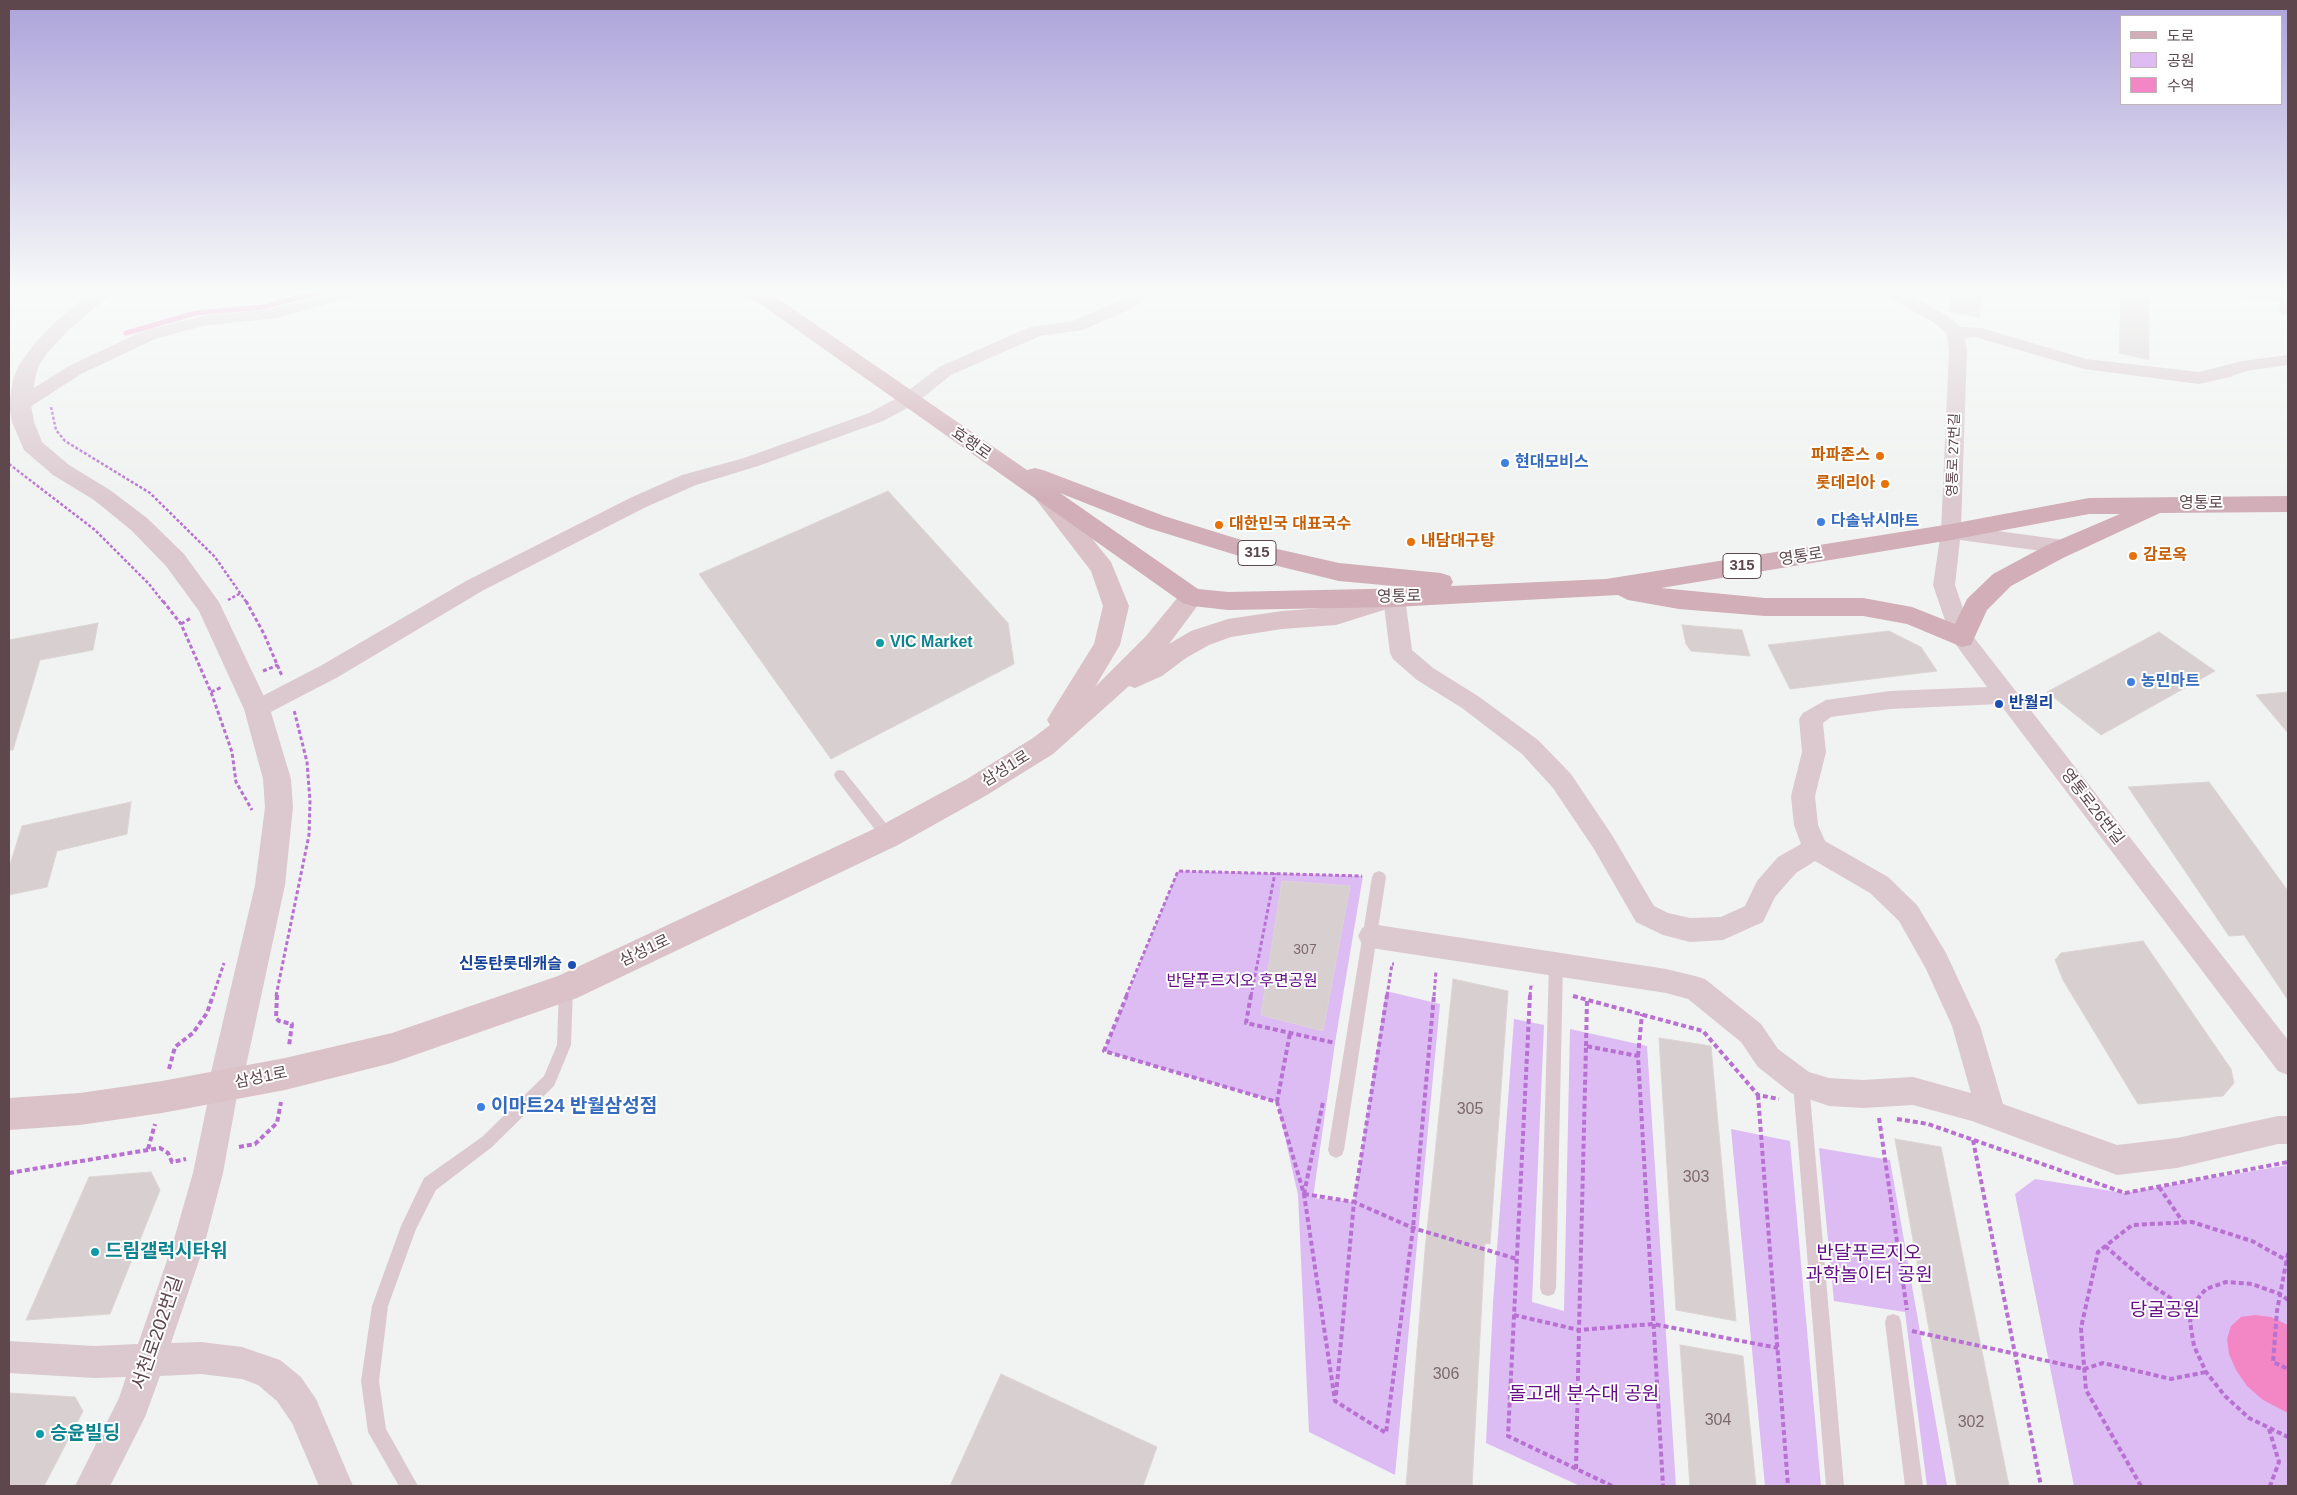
<!DOCTYPE html>
<meta charset="utf-8">
<style>
body{margin:0}
#map{position:relative;width:2297px;height:1495px;overflow:hidden;background:#f0f3f1;font-family:Arial,"Noto Sans KR",sans-serif}
canvas{display:block}
.frame{position:absolute;inset:0;border:10px solid #5f474e;pointer-events:none}
.legend{position:absolute;left:2120px;top:15px;width:162px;height:90px;box-sizing:border-box;background:#fff;border:1px solid #bfb5b8;margin:0;padding:6px 9px;list-style:none;font-size:15px;color:#5f474e}
.legend li{display:flex;align-items:center;gap:10px;height:25px}
.legend b{width:25px;border:1px solid #bfb5b8}
</style>
<div id="map">
<canvas width="2297" height="1495"></canvas>
<div class="frame"></div>
<ul class="legend">
<li><b style="height:6px;background:#d1aeb8"></b>도로</li>
<li><b style="height:14px;background:#ddbcf3"></b>공원</li>
<li><b style="height:14px;background:#f386c5"></b>수역</li>
</ul>
</div>
<script>
const ctx = document.querySelector('canvas').getContext('2d');
ctx.lineJoin = 'round';
function paint(path, color) {
  ctx.fillStyle = color;
  ctx.fill(path, 'evenodd');
}
function poly(rows) {
  const path = new Path2D();
  for (const r of rows) {
    path.moveTo(r[0], r[1]);
    for (let i = 2; i < r.length; i += 2) path.lineTo(r[i], r[i + 1]);
  }
  return path;
}
function strokePath(path, color, width, dash) {
  ctx.strokeStyle = color;
  ctx.lineWidth = width;
  ctx.lineCap = dash ? 'butt' : 'round';
  ctx.setLineDash(dash || []);
  ctx.stroke(path);
}
function drawText(font, color, halo, rows, align = 'center') {
  ctx.font = font + ' Arial,"Noto Sans KR",sans-serif';
  ctx.lineWidth = 4;
  ctx.setLineDash([]);
  ctx.textBaseline = 'middle';
  ctx.strokeStyle = halo;
  ctx.fillStyle = color;
  for (const [text, x, y, turn = 0] of rows) {
    ctx.save();
    ctx.translate(x, y);
    ctx.rotate((+turn || 0) * Math.PI / 180);
    ctx.textAlign = isNaN(turn) ? turn : align;
    if (halo) ctx.strokeText(text, 0, 0);
    ctx.fillText(text, 0, 0);
    ctx.restore();
  }
}
const green = poly([
 [1178,871,1363,876,1335,1043,1313,1198,1354,1202,1386,991,1440,1004,1395,1475,1309,1432,1298,1195,1277,1102,1104,1051],
 [1514,1019,1544,1025,1532,1302,1564,1311,1570,1029,1647,1046,1676,1486,1580,1486,1486,1443,1493,1303],
 [1731,1129,1790,1141,1821,1486,1765,1486],
 [1819,1148,1890,1160,1947,1486,1927,1486,1905,1312,1834,1301],
 [2288,1165,2288,1486,2074,1486,2015,1194,2035,1179,2125,1193]
]);
const water = poly([
 [2255,1315,2271,1317,2288,1325,2288,1413,2263,1400,2247,1386,2236,1370,2229,1354,2227,1339,2231,1326,2241,1317]
]);
const stream = poly([
 [126,333,196,313,263,307,320,292]
]);
const building = poly([
 [1951,292,1983,292,1979,318,1949,311,1951,292],
 [2121,292,2149,299,2149,360,2119,353,2121,292],
 [888,491,1008,623,1014,664,831,759,699,574,888,491],
 [98,623,93,650,40,660,13,750,9,750,9,640,98,623],
 [1682,625,1742,630,1750,656,1691,651,1686,644,1682,625],
 [1889,631,1921,647,1937,671,1790,689,1768,645,1889,631],
 [2159,632,2215,671,2101,735,2047,692,2159,632],
 [2288,692,2288,733,2256,695,2288,692],
 [2209,782,2288,891,2288,1000,2244,935,2229,936,2128,787,2209,782],
 [131,802,127,834,57,851,47,887,9,895,9,868,22,826,131,802],
 [1282,881,1350,886,1323,1031,1261,1015,1282,881],
 [2143,941,2231,1069,2234,1083,2223,1096,2138,1104,2063,980,2055,960,2061,953,2143,941],
 [1453,979,1508,991,1490,1244,1485,1243,1472,1486,1406,1486,1425,1250,1453,979],
 [1659,1038,1711,1046,1736,1321,1676,1310,1659,1038],
 [1895,1139,1941,1147,2009,1486,1957,1486,1895,1139],
 [151,1172,160,1190,110,1314,26,1320,89,1177,151,1172],
 [1680,1345,1743,1356,1756,1486,1690,1486,1680,1345],
 [1001,1374,1157,1447,1143,1486,950,1486,1001,1374],
 [9,1393,75,1397,83,1411,44,1486,9,1486,9,1393]
]);
const pathFar2 = poly([
 [51,407,56,430,65,441,150,493,215,557,247,603],
 [9,464,95,530,149,584,164,603],
 [228,600,241,593]
]);
const pathFar1 = poly([
 [163,601,181,624,211,692,232,752,236,782,252,810],
 [246,601,264,634,282,676],
 [181,624,191,618],
 [263,671,278,665],
 [211,692,222,687],
 [213,996,224,963],
 [276,996,309,835,310,801,307,762,294,710],
 [1126,996,1178,871,1362,876],
 [1251,996,1275,873],
 [1387,996,1392,964,1394,964],
 [1434,996,1436,971],
 [1530,996,1531,985,1533,986]
]);
const path = poly([
 [277,995,276,1018,279,1021,292,1024,289,1046],
 [1127,995,1104,1051,1277,1102,1304,1194,1335,1401,1386,1433,1413,1228,1434,995],
 [1251,995,1246,1023,1335,1043],
 [1530,995,1508,1436,1612,1486],
 [1573,996,1703,1031,1758,1095,1779,1099],
 [1586,1046,1587,1000],
 [1638,1056,1642,1014],
 [169,1069,175,1047,193,1033,207,1013,213,995],
 [1758,1095,1788,1486],
 [1277,1102,1290,1033],
 [1879,1118,1907,1310],
 [1897,1119,1928,1124,2125,1193,2288,1162],
 [1973,1140,2041,1486],
 [239,1147,255,1144,277,1123,281,1102],
 [148,1149,155,1124],
 [9,1173,160,1148,168,1153,172,1162,186,1159],
 [2159,1187,2183,1222],
 [1304,1194,1323,1102],
 [1304,1194,1354,1202,1387,995],
 [2105,1246,2148,1283,2192,1312],
 [2288,1253,2277,1311,2273,1362,2288,1369],
 [2288,1300,2280,1294,2252,1284,2226,1282,2206,1289,2194,1303,2190,1322,2194,1346,2206,1372,2225,1396,2249,1418,2288,1437],
 [1514,1315,1579,1330,1586,1046,1638,1056,1663,1486],
 [1912,1331,2084,1369,2103,1363,2171,1379,2206,1372],
 [1336,1395,1354,1202,1413,1228,1517,1259],
 [2269,1429,2279,1462,2270,1486],
 [1576,1469,1579,1330,1653,1324,1778,1348],
 [2141,1486,2086,1390,2081,1328,2098,1252,2132,1225,2192,1222,2252,1241,2288,1261]
]);
const service = poly([
 [2219,292,2239,292,2287,298,2288,303,2223,295,2219,292],
 [840,770,844,771,893,832,895,836,893,840,888,841,883,840,836,779,834,775,836,771,840,770],
 [1379,871,1384,873,1386,877,1344,1150,1342,1155,1336,1158,1330,1155,1328,1150,1372,877,1374,873,1379,871],
 [1556,958,1561,960,1563,964,1556,1288,1554,1294,1548,1296,1542,1294,1540,1288,1549,964,1551,960,1556,958],
 [566,981,571,983,573,988,571,1045,554,1086,492,1147,436,1190,416,1229,388,1306,379,1381,386,1429,418,1486,399,1486,368,1432,361,1381,372,1306,401,1226,424,1178,482,1137,544,1076,557,1045,559,988,561,983,566,981],
 [1801,1076,1806,1078,1809,1083,1844,1486,1826,1486,1793,1083,1796,1078,1801,1076],
 [1893,1314,1899,1316,1901,1322,1923,1486,1905,1486,1885,1322,1887,1316,1893,1314]
]);
const minor = poly([
 [335,292,361,292,358,296,276,318,203,326,155,339,81,374,27,409,20,411,13,409,11,405,13,401,69,366,143,331,203,316,275,308,335,292],
 [1132,292,1150,292,1135,307,1083,330,1040,336,951,375,915,404,883,421,758,466,696,485,644,508,482,591,338,677,265,715,257,718,249,715,245,709,249,703,322,665,466,581,630,498,682,475,744,458,869,413,901,396,939,367,1030,327,1073,321,1123,299,1132,292],
 [1885,292,1905,292,1948,316,1960,327,1982,328,2086,359,2199,372,2242,361,2288,355,2288,365,2246,371,2230,377,2199,384,2084,369,1975,337,1965,338,1967,351,1961,526,2064,540,2071,542,2074,547,2071,552,2064,554,1960,540,1955,585,1972,635,2288,1040,2288,1075,2278,1071,2000,704,1890,709,1831,717,1823,723,1826,752,1815,796,1818,825,1825,841,1888,877,1917,905,1946,953,1980,1026,2003,1104,2117,1145,2177,1138,2278,1116,2288,1116,2288,1144,2278,1144,2177,1168,2117,1175,1972,1121,1913,1105,1863,1108,1829,1106,1791,1093,1758,1067,1741,1042,1688,999,1666,993,1371,948,1362,944,1358,936,1362,928,1371,924,1666,969,1695,976,1705,979,1761,1024,1778,1049,1809,1072,1829,1078,1863,1080,1913,1077,1971,1093,1952,1026,1926,969,1899,921,1870,893,1815,861,1796,873,1775,897,1763,922,1723,940,1690,942,1663,935,1636,922,1594,849,1553,788,1522,754,1462,708,1417,680,1393,659,1390,653,1383,598,1386,593,1394,590,1402,593,1405,598,1412,650,1433,668,1478,696,1538,740,1571,774,1612,835,1654,906,1668,913,1690,918,1721,917,1745,906,1757,881,1778,857,1801,844,1794,825,1791,796,1802,752,1799,719,1803,713,1826,700,1890,691,1987,687,1951,638,1933,585,1941,532,1949,351,1947,334,1936,324,1887,296,1885,292],
 [2279,292,2288,292,2288,315,2282,314,2279,310,2279,292],
 [225,1071,235,1075,239,1085,223,1173,204,1246,171,1343,201,1342,242,1347,280,1360,301,1377,316,1399,353,1486,319,1486,292,1423,277,1401,258,1385,242,1379,201,1374,160,1376,145,1417,110,1486,75,1486,119,1398,126,1377,94,1378,9,1373,9,1341,94,1346,138,1344,172,1246,193,1173,211,1085,215,1075,225,1071]
]);
const tertiary = poly([
 [91,292,113,292,70,329,48,352,39,365,35,379,31,405,34,422,42,442,69,465,110,490,147,518,184,554,219,602,270,709,291,779,293,807,285,885,242,1085,237,1096,225,1101,213,1096,208,1085,255,885,265,807,263,779,244,709,199,611,166,566,131,530,94,500,53,475,24,450,12,422,9,405,13,379,19,365,34,344,56,321,91,292]
]);
const secondary = poly([
 [1043,485,1051,488,1111,562,1129,606,1120,645,1095,687,1146,636,1183,591,1192,588,1201,591,1204,597,1169,644,1191,631,1228,619,1282,611,1336,607,1394,589,1403,592,1406,598,1403,604,1336,625,1282,629,1231,637,1209,645,1186,658,1162,676,1135,688,1129,686,1053,754,987,795,898,845,577,998,392,1063,285,1090,162,1113,80,1125,9,1130,9,1098,80,1093,162,1081,285,1058,392,1033,558,976,878,827,967,779,1033,738,1050,725,1047,720,1051,713,1094,644,1103,606,1091,571,1031,493,1035,488,1043,485]
]);
const primary = poly([
 [740,292,766,292,773,295,1027,470,1035,468,1043,470,1164,516,1251,543,1339,563,1441,573,1450,576,1453,582,1451,586,1606,579,1951,524,2089,498,2288,496,2288,512,2160,513,2063,558,2011,586,1987,610,1971,645,1962,647,1907,624,1863,616,1765,616,1679,609,1628,600,1618,595,1394,607,1228,610,1192,606,1183,603,759,303,743,296,740,292],
 [1060,493,1148,528,1249,559,1339,581,1415,588,1228,592,1198,589,1060,493],
 [2089,514,2120,514,2045,546,1993,574,1967,599,1955,624,1912,607,1863,598,1765,598,1661,588,1951,540,2089,514]
]);
const markers = [
 [1880,456,5,"#e8710a"],
 [1505,463,5,"#3f7fe0"],
 [1885,484,5,"#e8710a"],
 [1821,522,5,"#3f7fe0"],
 [1219,525,5,"#e8710a"],
 [1411,542,5,"#e8710a"],
 [2133,556,5,"#e8710a"],
 [880,643,5,"#0f9aa8"],
 [2131,682,5,"#3f7fe0"],
 [1999,704,5,"#1a4fb4"],
 [572,965,5,"#1a4fb4"],
 [481,1107,5,"#3f7fe0"],
 [95,1252,5,"#0f9aa8"],
 [40,1434,5,"#0f9aa8"]
];
const farStreetnames = [
 ["영통로 27번길",1954,455,-88]
];
const numberNames = [
 ["307",1305,950]
];
const shields = [
 [1257,553,38],
 [1742,566,38]
];
const shieldNames = [
 ["315",1257,553],
 ["315",1742,566]
];
const streetNames = [
 ["효행로",971,444,35],
 ["영통로",2201,504],
 ["영통로",1801,557,-9],
 ["영통로",1399,597,-1],
 ["삼성1로",1006,769,-32],
 ["영통로26번길",2092,807,52],
 ["삼성1로",645,951,-25],
 ["삼성1로",261,1078,-11]
];
const foodNames = [
 ["파파존스",1870,456,"right"],
 ["롯데리아",1875,484,"right"],
 ["대한민국 대표국수",1229,525],
 ["내담대구탕",1421,542],
 ["감로옥",2143,556]
];
const shopNames = [
 ["현대모비스",1515,463],
 ["다솔낚시마트",1831,522],
 ["농민마트",2141,682]
];
const cultureNames = [
 ["VIC Market",890,643]
];
const transitNames = [
 ["반월리",2009,704],
 ["신동탄롯데캐슬",562,965,"right"]
];
const parkNames = [
 ["반달푸르지오 후면공원",1242,982]
];
const nearNumbernames = [
 ["305",1470,1110],
 ["303",1696,1178],
 ["306",1446,1375],
 ["304",1718,1421],
 ["302",1971,1423]
];
const nearShopnames = [
 ["이마트24 반월삼성점",491,1107]
];
const nearCulturenames = [
 ["드림갤럭시타워",105,1252],
 ["승윤빌딩",50,1434]
];
const nearParknames = [
 ["반달푸르지오",1869,1254],
 ["과학놀이터 공원",1869,1276],
 ["당굴공원",2165,1311],
 ["돌고래 분수대 공원",1584,1395]
];
const nearStreetnames = [
 ["서천로202번길",158,1333,-71]
];
paint(green, '#ddbcf3');
paint(water, '#f386c5');
strokePath(stream, '#f386c5', 5);
paint(building, '#d8cfd1');
strokePath(building, '#dcd4d4', 1);
strokePath(pathFar2, '#b871d3', 2.5, [3, 2]);
strokePath(pathFar1, '#b871d3', 3, [4, 2.5]);
strokePath(path, '#b871d3', 4, [5, 3]);
paint(service, '#dbc9cf');
paint(minor, '#dbc9cf');
paint(tertiary, '#dbc9cf');
paint(secondary, '#dac2c8');
paint(primary, '#d1aeb8');
const sky = ctx.createLinearGradient(0, 0, 0, 501);
sky.addColorStop(0, '#aca2da');
sky.addColorStop(0.58, '#f8faf9');
sky.addColorStop(1, '#f8faf900');
ctx.fillStyle = sky;
ctx.fillRect(0, 0, 2297, 501);
for (const [x, y, r, color] of markers) {
  const dot = new Path2D();
  dot.arc(x, y, r, 0, 2 * Math.PI);
  ctx.fillStyle = color;
  ctx.fill(dot);
  strokePath(dot, '#fff', 2);
}
drawText('14px', '#5f474e', '#fff', farStreetnames);
drawText('14px', '#7d696f', null, numberNames);
for (const [x, y, w] of shields) {
  const box = new Path2D();
  box.roundRect(x - w / 2, y - 12.5, w, 25, 4);
  ctx.fillStyle = '#fff';
  ctx.fill(box);
  strokePath(box, '#5f474e', 1);
}
drawText('bold 15px', '#5f474e', null, shieldNames);
drawText('16px', '#5f474e', '#fff', streetNames);
drawText('bold 16px', '#c56008', '#fff', foodNames, 'left');
drawText('bold 16px', '#366cbe', '#fff', shopNames, 'left');
drawText('bold 16px', '#0d838f', '#fff', cultureNames, 'left');
drawText('bold 16px', '#164399', '#fff', transitNames, 'left');
drawText('16px', '#661087', '#fff', parkNames);
drawText('16px', '#7d696f', null, nearNumbernames);
drawText('bold 19px', '#366cbe', '#fff', nearShopnames, 'left');
drawText('bold 19px', '#0d838f', '#fff', nearCulturenames, 'left');
drawText('19px', '#661087', '#fff', nearParknames);
drawText('19px', '#5f474e', '#fff', nearStreetnames);
</script>
